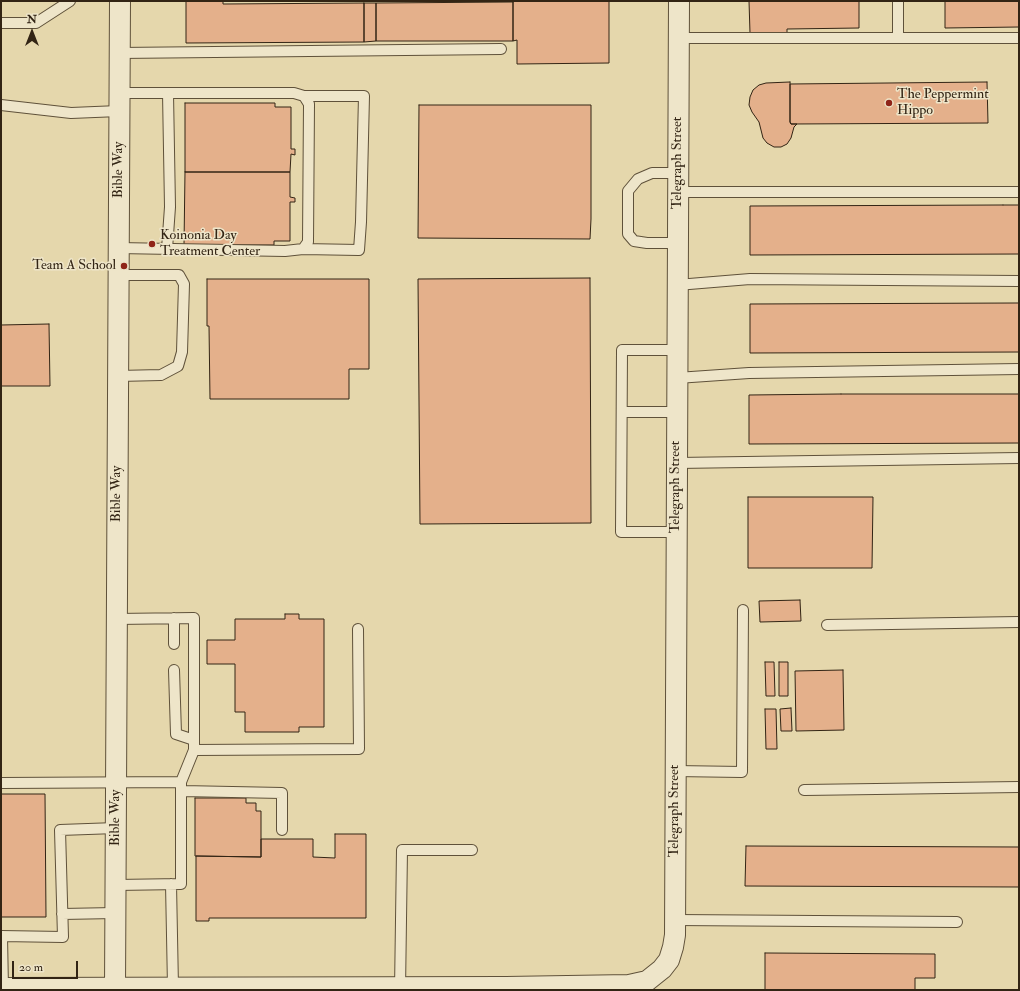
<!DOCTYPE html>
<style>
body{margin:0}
#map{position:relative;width:1020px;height:991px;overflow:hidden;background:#e5d7ac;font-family:"IM FELL Double Pica",serif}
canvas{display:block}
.frame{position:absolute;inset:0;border:2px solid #322414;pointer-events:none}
.north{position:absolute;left:12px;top:12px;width:40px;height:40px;-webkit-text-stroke:3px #eee5c9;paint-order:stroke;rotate:0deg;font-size:11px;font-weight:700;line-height:16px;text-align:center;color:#322414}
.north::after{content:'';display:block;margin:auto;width:14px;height:18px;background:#322414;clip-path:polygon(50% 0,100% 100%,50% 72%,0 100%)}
.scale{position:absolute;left:12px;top:961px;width:66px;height:18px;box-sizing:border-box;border:2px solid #322414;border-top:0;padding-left:5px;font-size:12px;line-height:14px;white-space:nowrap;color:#322414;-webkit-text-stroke:3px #eee5c9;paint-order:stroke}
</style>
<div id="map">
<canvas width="1020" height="991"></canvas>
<div class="frame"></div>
<div class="north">N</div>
<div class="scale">20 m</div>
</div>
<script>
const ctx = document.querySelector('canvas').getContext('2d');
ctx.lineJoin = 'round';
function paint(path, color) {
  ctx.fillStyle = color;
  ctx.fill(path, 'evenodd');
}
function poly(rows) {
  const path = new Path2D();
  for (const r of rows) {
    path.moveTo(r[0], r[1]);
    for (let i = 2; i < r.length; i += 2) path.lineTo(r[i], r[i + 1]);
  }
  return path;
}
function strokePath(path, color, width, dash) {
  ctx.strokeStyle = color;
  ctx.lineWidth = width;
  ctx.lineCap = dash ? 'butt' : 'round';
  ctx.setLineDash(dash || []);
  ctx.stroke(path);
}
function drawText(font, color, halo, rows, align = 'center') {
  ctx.font = font + ' "IM FELL Double Pica",serif';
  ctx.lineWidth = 3;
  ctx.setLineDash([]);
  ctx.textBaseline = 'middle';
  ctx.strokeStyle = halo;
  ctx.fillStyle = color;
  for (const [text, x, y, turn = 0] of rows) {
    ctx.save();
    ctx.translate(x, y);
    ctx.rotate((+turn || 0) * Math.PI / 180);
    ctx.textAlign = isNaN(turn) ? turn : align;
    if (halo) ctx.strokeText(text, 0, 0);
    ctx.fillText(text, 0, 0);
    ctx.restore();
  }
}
const building = poly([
 [186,1,223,1,223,4,364,3,364,42,186,43,186,1],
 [513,1,609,1,609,63,517,64,517,40,513,41,513,1],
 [749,1,859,1,859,28,787,29,787,33,750,33,749,1],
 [945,1,1019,1,1019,27,945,28,945,1],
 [513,2,513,41,376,41,376,3,513,2],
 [364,3,376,3,376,41,364,42,364,3],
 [790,82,790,122,791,124,797,124,794,127,791,138,787,144,781,147,774,147,767,143,763,138,759,122,752,112,749,105,750,97,753,90,759,85,766,83,790,82],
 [987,82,988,123,791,124,790,122,790,84,987,82],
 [185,103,275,103,275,107,291,107,291,149,295,149,295,155,291,154,290,172,185,172,185,103],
 [419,105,591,105,591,219,590,239,418,238,419,105],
 [185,172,290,172,290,197,295,198,295,202,290,202,290,241,274,241,274,245,184,245,185,172],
 [1003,205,1019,205,1019,254,750,255,750,206,1003,205],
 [590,278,591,523,420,524,418,279,590,278],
 [207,279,369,279,369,369,349,369,349,399,210,399,209,326,207,326,207,279],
 [1019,303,1019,352,750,353,750,304,1019,303],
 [49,324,50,386,1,386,1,325,49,324],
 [841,394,1019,394,1019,443,749,444,749,395,841,394],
 [748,497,873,497,872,568,748,568,748,497],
 [800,600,801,621,760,622,759,601,800,600],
 [285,614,299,614,299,619,324,619,324,727,299,727,299,732,245,732,245,712,235,712,235,664,207,664,207,640,235,640,235,619,285,619,285,614],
 [765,662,774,662,775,696,766,696,765,662],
 [779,662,788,662,788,696,779,696,779,662],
 [843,670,844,730,796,731,795,671,843,670],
 [791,708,792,731,781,731,780,709,791,708],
 [765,709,776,709,777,749,766,749,765,709],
 [1,794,45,794,46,917,1,917,1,794],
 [195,798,246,798,246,803,256,803,256,811,261,811,261,857,195,856,195,798],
 [335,834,366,834,366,918,209,918,209,921,196,921,196,856,261,857,261,839,313,839,313,857,335,858,335,834],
 [746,846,1019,847,1019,887,745,886,746,846],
 [765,953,935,954,935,978,915,978,915,990,765,990,765,953]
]);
const lane = poly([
 [1,23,36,23,70,1],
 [679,38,898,38,898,1],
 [898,38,1019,38],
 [119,53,501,49],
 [1,105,71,113,119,111],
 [678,192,1019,192],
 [678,243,647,243,634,241,628,234,628,191,638,179,652,173,678,173],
 [118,248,285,251,303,249,308,242,309,104,304,96,294,93,119,93],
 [167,249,170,207,168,93],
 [303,249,359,250,361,222,364,96,304,96],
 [677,285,750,279,1019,281],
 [118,376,161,375,178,366,182,352,184,284,179,275,118,275],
 [677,378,749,373,1019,369],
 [622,412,677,412],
 [677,463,1019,458],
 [676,532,621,532,622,350,677,350],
 [174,618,174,644],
 [827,625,1019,622],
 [174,670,176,734,194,740],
 [194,750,359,749,358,629],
 [675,771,742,772,743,610],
 [1,783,181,782,194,750,194,618,116,619],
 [804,790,1019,787],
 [182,791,282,793,282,830],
 [171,884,173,987],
 [116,885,181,884,181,782],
 [62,914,115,913],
 [675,920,957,922],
 [1,936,63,937,60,830,116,828],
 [2,936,3,988],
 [400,990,402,850,472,850]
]);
const street = poly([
 [115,987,120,1],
 [1,988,506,987,629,985,647,981,662,969,669,960,673,947,675,935,679,1]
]);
const markers = [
 [889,103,4,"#8f2418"],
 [152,244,4,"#8f2418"],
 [124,266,4,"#8f2418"]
];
const poiNames = [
 ["The Peppermint",897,95],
 ["Hippo",897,111],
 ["Koinonia Day",160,236],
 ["Treatment Center",160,252],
 ["Team A School",116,266,"right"]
];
const streetNames = [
 ["Telegraph Street",678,163,-90],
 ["Bible Way",119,170,-90],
 ["Telegraph Street",676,487,-90],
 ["Bible Way",117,494,-90],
 ["Telegraph Street",675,811,-90],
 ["Bible Way",116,818,-90]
];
paint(building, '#e4b08b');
strokePath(building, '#322414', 1);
strokePath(lane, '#5f513a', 12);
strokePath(street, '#5f513a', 22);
strokePath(lane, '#eee5c9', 10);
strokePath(street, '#eee5c9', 20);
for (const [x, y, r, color] of markers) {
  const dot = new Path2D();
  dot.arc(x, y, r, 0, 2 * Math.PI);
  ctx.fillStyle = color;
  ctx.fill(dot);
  strokePath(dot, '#eee5c9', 1.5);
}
drawText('14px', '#322414', '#eee5c9', poiNames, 'left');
drawText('14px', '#322414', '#eee5c9', streetNames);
</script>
